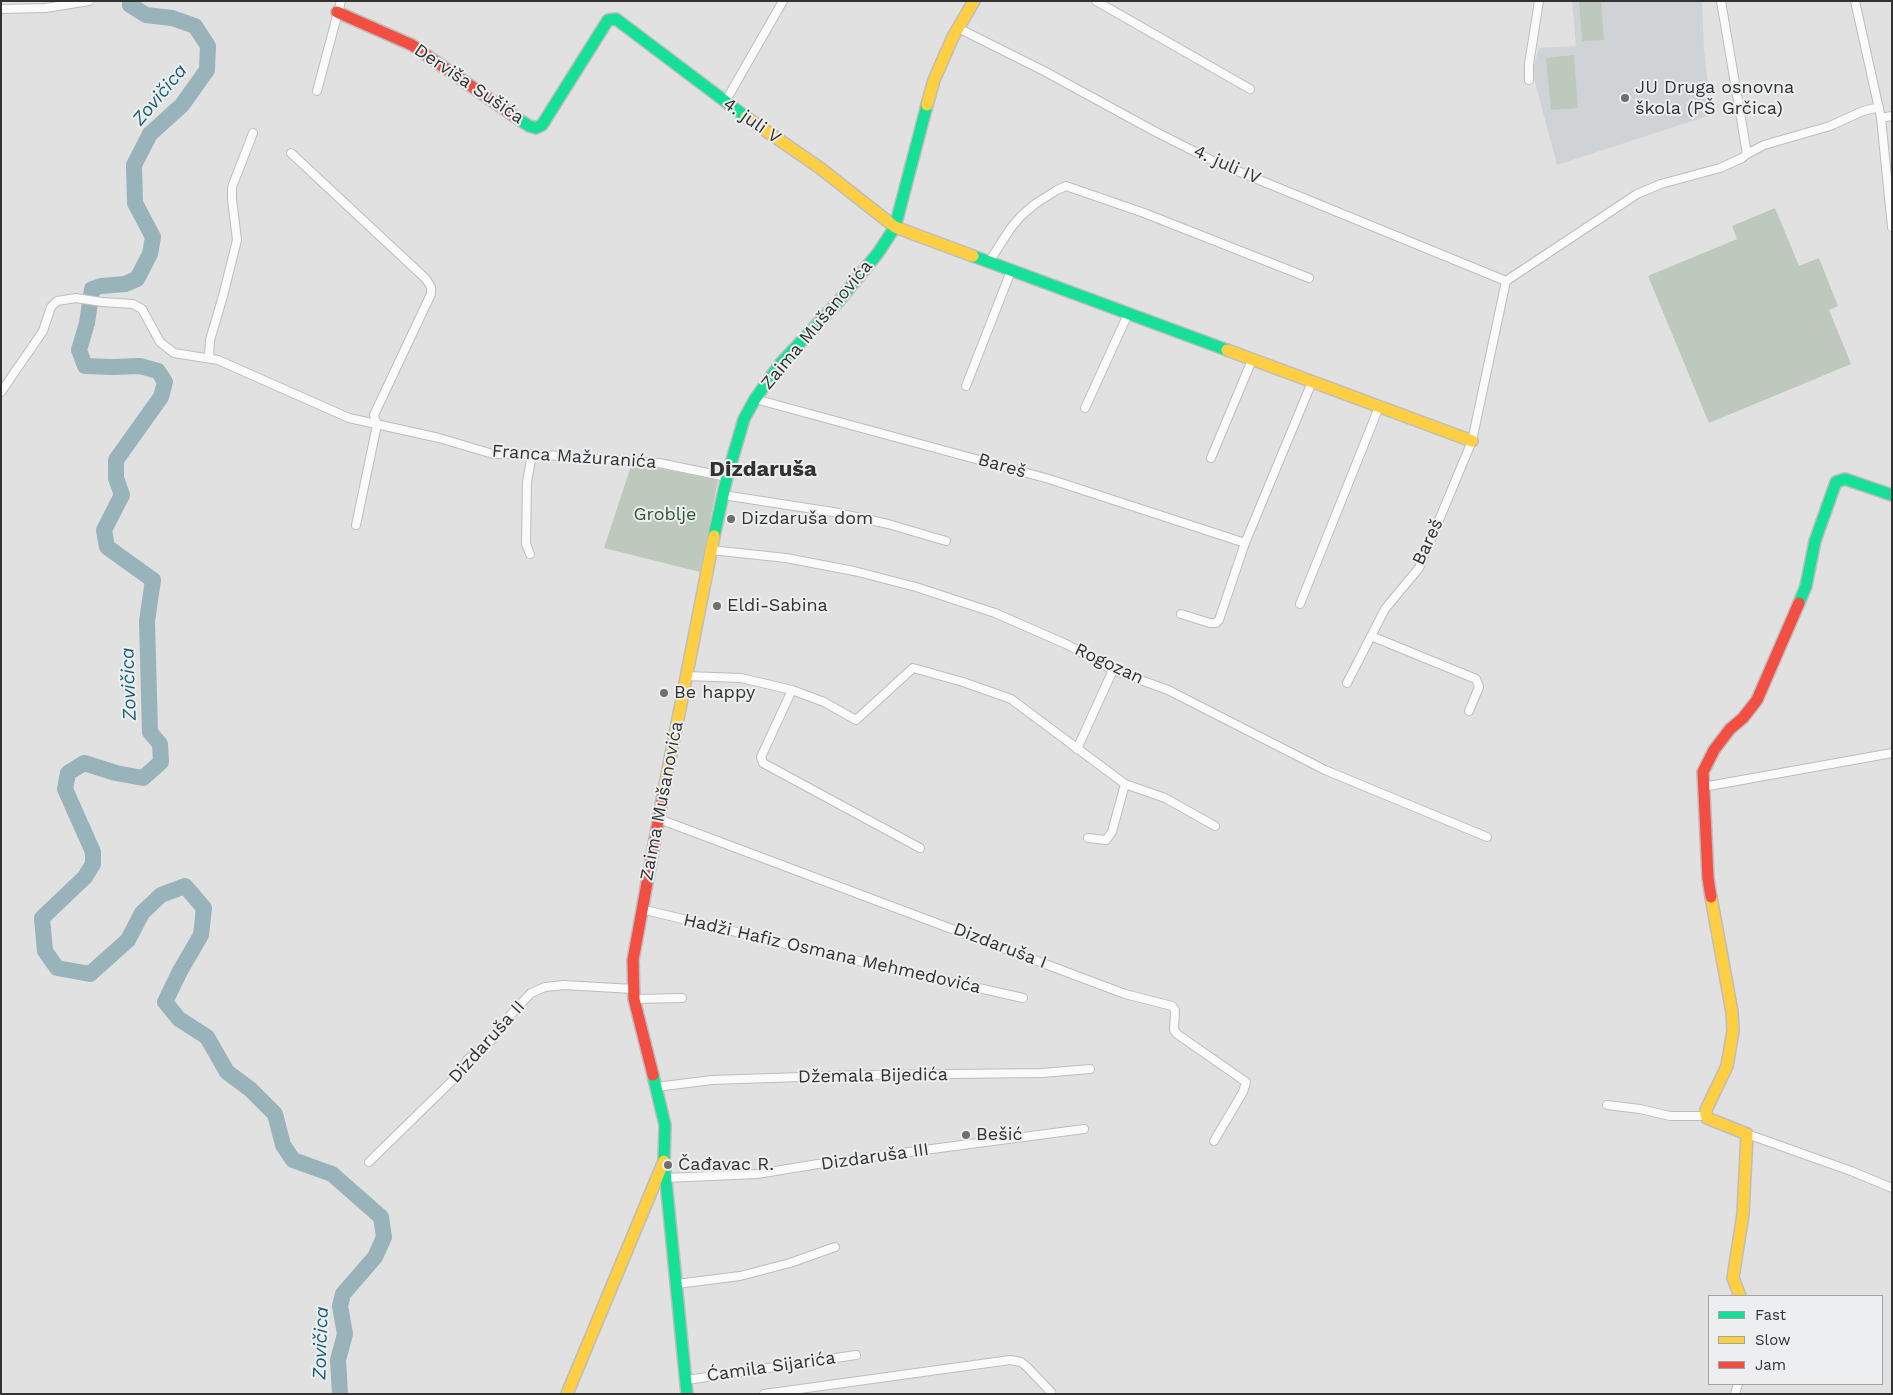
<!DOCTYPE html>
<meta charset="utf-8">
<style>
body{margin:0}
#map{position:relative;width:1893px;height:1395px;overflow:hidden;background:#e1e1e1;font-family:"Work Sans",sans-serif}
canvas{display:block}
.frame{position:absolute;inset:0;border:2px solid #323232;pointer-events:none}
.legend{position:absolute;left:1708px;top:1295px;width:175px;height:90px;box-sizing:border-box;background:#edeeef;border:1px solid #a2a3a3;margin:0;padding:6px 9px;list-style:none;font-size:15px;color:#323232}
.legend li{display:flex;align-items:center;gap:10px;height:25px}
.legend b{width:25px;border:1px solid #a2a3a3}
</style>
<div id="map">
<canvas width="1893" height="1395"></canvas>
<div class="frame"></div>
<ul class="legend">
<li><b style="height:6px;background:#16e098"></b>Fast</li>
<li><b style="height:6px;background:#ffcf43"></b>Slow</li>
<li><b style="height:6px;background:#f24e42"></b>Jam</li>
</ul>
</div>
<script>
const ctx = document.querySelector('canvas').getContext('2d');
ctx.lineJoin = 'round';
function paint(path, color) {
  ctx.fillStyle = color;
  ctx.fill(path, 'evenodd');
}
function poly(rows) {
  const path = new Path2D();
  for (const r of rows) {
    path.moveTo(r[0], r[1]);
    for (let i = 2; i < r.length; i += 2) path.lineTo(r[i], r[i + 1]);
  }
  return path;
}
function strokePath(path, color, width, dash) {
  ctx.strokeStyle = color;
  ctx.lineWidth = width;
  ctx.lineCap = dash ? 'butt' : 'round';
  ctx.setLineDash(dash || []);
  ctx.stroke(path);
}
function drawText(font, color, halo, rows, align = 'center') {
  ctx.font = font + ' "Work Sans",sans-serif';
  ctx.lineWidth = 4;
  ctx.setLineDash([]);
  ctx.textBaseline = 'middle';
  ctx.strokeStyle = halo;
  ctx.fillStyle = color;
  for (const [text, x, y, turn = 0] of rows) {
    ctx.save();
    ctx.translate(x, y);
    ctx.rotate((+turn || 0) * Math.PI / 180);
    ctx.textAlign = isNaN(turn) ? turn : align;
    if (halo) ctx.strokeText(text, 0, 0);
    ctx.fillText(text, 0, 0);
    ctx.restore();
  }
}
const built = poly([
 [1572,1,1702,1,1704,49,1711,115,1557,165,1535,82,1534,66,1539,48,1576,46]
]);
const green = poly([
 [1579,1,1601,1,1604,40,1582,41],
 [1574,55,1578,108,1551,110,1546,58],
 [1775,208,1799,266,1819,258,1838,306,1829,310,1851,364,1709,423,1648,276,1737,239,1732,226],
 [631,466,651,467,718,480,700,572,604,548]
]);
const river = poly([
 [130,1,130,5,146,15,172,18,195,26,208,46,207,70,182,105,150,134,134,165,135,203,153,237,150,254,137,279,125,284,101,286,92,289,87,323,79,350,85,366,113,367,140,366,158,371,165,382,161,397,116,460,116,478,122,495,104,530,107,547,153,580,147,621,150,732,160,744,161,762,143,778,116,773,84,763,68,773,65,789,93,852,93,864,85,877,42,918,45,951,57,968,90,974,128,940,142,913,161,895,185,886,204,908,201,935,180,971,165,1002,179,1019,207,1037,227,1072,250,1089,275,1114,283,1145,293,1160,332,1174,381,1217,384,1237,375,1257,343,1294,340,1306,345,1334,338,1360,340,1394]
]);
const street = poly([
 [1096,1,1250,89],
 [1721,1,1747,154],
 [1855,1,1881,118,1892,227],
 [1,9,46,8,89,1],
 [958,28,1044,71,1154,131,1213,161,1506,281],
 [1529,80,1529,64,1539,1],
 [317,91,341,1],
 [725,102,783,1],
 [1881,118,1892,116],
 [291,153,426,279,431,287,431,294,374,415,377,425,356,525],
 [989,262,1010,229,1021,216,1035,204,1057,190,1066,186,1144,213,1309,278],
 [1506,281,1637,194,1661,184,1720,168,1742,158,1747,154,1764,145,1830,126,1863,111,1879,107],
 [209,358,210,340,223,296,237,240,232,199,232,187,253,133],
 [966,386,1011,271],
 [1,392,43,331,51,307,57,301,76,298,102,302,133,304,142,309,160,342,174,353,218,360,349,418,439,438,493,454,532,454,659,463,727,477],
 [755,399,1049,479,1245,543,1312,382],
 [1085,408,1128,314],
 [1211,458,1252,360],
 [723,495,833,512,888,524,946,541],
 [711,550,786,558,854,571,916,587,995,613,1068,645,1113,670,1168,690,1325,770,1487,837],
 [530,554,526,544,527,482,532,454],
 [1300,604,1379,407],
 [1181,614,1210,623,1216,623,1219,620,1245,543],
 [1371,636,1476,679,1479,687,1469,711],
 [686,676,741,678,792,690,824,702,856,720,913,668,963,682,1011,699,1125,784,1165,798,1215,826],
 [1347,683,1385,609,1419,568,1472,441,1506,281],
 [792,690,761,757,763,763,920,848],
 [1077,749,1113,670],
 [1703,787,1892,753],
 [659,819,1125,994,1172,1006,1175,1010,1174,1030,1177,1034,1246,1082,1243,1092,1214,1141],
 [1088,838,1106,840,1112,832,1125,784],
 [641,909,832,955,1023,998],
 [634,999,682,998],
 [656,1087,712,1080,860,1075,1042,1073,1090,1069],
 [1607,1105,1640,1109,1670,1116,1701,1116,1706,1114],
 [1747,1134,1851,1171,1892,1188],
 [369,1162,460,1073,467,1060,493,1039,513,1012,531,993,545,987,564,985,633,989],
 [666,1178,757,1174,818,1164,1084,1129],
 [677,1284,740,1276,790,1263,835,1247],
 [687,1380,856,1355],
 [764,1394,1010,1360,1021,1362,1027,1367,1051,1392],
 [1735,1394,1738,1384]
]);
const fast = poly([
 [514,116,529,126,536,128,542,125,608,20,616,19,746,117],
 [973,256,1227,350],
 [714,536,727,477,744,419,755,399,780,364,838,302,878,253,895,227,927,105],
 [1799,603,1806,586,1815,541,1836,482,1845,479,1892,495],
 [653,1075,665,1125,664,1161,687,1394]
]);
const slow = poly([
 [927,105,934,80,953,37,974,1],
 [746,117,820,168,895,227,973,256],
 [1227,350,1472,441],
 [663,795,714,536],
 [1711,897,1732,1012,1733,1031,1727,1066,1706,1110,1706,1114,1707,1118,1747,1134,1743,1214,1733,1278,1740,1296],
 [567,1394,664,1161]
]);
const jam = poly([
 [337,12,412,45,514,116],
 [1711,897,1708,878,1703,772,1714,750,1730,729,1743,718,1757,700,1799,603],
 [653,1075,634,999,633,960,663,795]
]);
const markers = [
 [1625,98,5,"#6f6f6f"],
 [731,519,5,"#6f6f6f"],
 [717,606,5,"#6f6f6f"],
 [664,693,5,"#6f6f6f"],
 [966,1135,5,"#6f6f6f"],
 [668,1165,5,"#6f6f6f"]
];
const streetNames = [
 ["Derviša Sušića",469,84,34],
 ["4. juli V",752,121,35],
 ["4. juli IV",1227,165,24],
 ["Zaima Mušanovića",817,325,-50],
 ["Franca Mažuranića",574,457,4],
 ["Bareš",1002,466,16],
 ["Bareš",1428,542,-65],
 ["Rogozan",1109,664,25],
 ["Zaima Mušanovića",662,801,-79],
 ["Dizdaruša I",1000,946,21],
 ["Hadži Hafiz Osmana Mehmedovića",832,954,13],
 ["Dizdaruša II",487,1042,-48],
 ["Džemala Bijedića",873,1076,-1],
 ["Dizdaruša III",875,1157,-8],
 ["Ćamila Sijarića",771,1367,-8]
];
const poiNames = [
 ["JU Druga osnovna",1635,88],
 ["škola (PŠ Grčica)",1635,109],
 ["Dizdaruša dom",741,519],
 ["Eldi-Sabina",727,606],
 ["Be happy",674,693],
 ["Bešić",976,1135],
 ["Čađavac R.",678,1165]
];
const parkNames = [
 ["Groblje",665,515]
];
const waterNames = [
 ["Zovičica",160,95,-50],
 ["Zovičica",129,684,-92],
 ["Zovičica",321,1343,-88]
];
const districtNames = [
 ["Dizdaruša",763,470]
];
paint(built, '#d0d3d6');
paint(green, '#bcc9bc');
strokePath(river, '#98b3ba', 16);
strokePath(street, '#bdbdbd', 10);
strokePath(fast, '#bdbdbd', 14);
strokePath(slow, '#bdbdbd', 14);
strokePath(jam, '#bdbdbd', 14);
strokePath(street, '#fafafa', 8);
strokePath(fast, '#16e098', 11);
strokePath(slow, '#ffcf43', 11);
strokePath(jam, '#f24e42', 11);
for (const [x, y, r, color] of markers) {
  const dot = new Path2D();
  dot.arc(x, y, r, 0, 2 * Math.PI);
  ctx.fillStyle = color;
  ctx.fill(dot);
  strokePath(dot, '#edeeef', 2);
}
drawText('18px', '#323232', '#edeeef', streetNames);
drawText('18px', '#323232', '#edeeef', poiNames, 'left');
drawText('18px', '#2f5530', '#edeeef', parkNames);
drawText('italic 19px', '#155f72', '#edeeef', waterNames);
drawText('bold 22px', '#323232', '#edeeef', districtNames);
</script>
